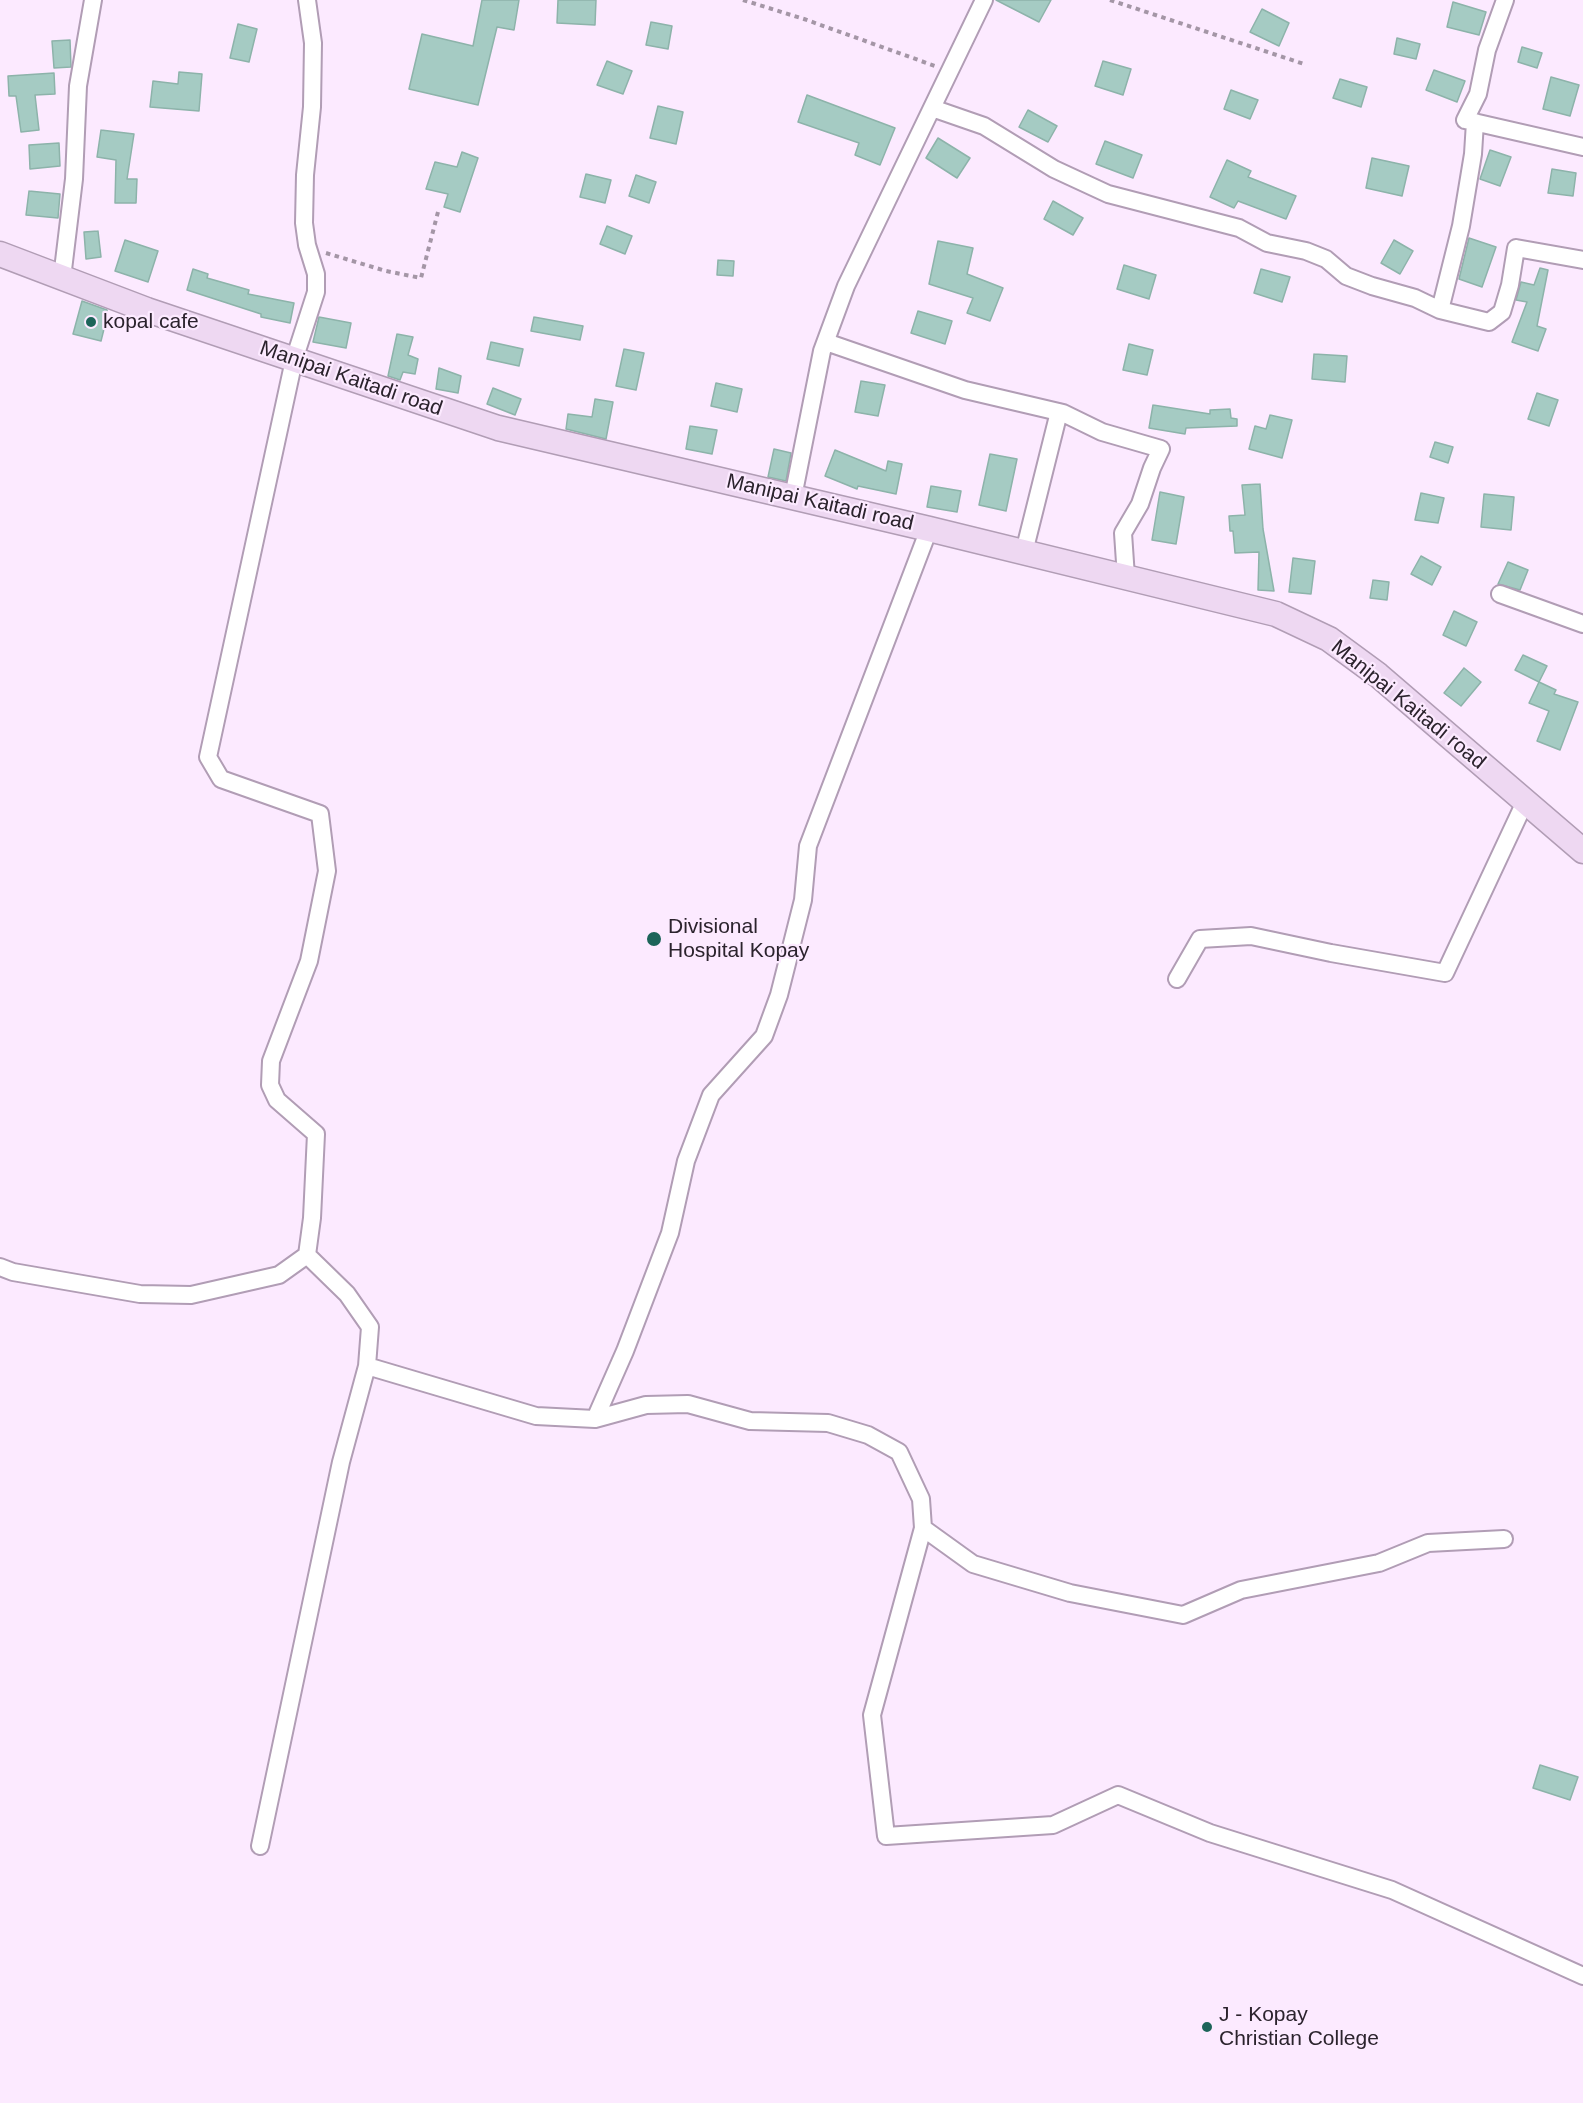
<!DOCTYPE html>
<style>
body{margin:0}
canvas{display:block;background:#fceaff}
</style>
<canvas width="1583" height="2103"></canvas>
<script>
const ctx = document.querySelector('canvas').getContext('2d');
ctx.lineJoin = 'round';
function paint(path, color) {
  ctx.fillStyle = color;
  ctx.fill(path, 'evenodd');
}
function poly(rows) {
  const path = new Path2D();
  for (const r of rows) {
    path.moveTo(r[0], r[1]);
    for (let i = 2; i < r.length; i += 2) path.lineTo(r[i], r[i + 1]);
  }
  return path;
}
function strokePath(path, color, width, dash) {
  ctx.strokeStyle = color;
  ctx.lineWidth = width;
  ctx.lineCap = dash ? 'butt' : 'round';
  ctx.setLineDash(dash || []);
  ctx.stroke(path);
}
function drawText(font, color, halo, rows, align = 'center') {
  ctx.font = font + ' Helvetica,sans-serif';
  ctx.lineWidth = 4.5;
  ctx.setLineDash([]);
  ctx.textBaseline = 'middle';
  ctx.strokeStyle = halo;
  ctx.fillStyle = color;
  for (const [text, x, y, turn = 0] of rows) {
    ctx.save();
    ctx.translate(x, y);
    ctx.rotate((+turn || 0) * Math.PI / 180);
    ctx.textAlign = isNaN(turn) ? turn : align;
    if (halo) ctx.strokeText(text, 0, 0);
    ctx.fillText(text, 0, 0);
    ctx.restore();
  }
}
const building = poly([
 [482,0,519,0,514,30,497,27,478,105,409,89,422,34,473,46,482,0],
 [558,0,596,0,595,25,557,23,558,0],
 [996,0,1051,0,1039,22,996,0],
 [1453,2,1486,12,1479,35,1447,27,1453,2],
 [1262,9,1289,23,1279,46,1250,32,1262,9],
 [651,22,672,26,668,49,646,45,651,22],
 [238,24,257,29,249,62,230,58,238,24],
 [1397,38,1420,44,1416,59,1394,54,1397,38],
 [70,40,71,67,54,68,52,41,70,40],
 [1522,47,1542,53,1537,68,1518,62,1522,47],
 [607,61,632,71,623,94,597,85,607,61],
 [1103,61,1131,69,1123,95,1095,86,1103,61],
 [1434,70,1465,81,1457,102,1426,90,1434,70],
 [179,72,202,74,199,111,150,107,153,81,178,84,179,72],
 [54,73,55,94,35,95,39,130,21,132,16,96,9,96,8,76,54,73],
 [1551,77,1579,85,1570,116,1543,109,1551,77],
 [1340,79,1367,87,1361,107,1333,98,1340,79],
 [1231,90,1258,100,1250,119,1224,109,1231,90],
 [807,95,895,128,880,165,855,155,859,143,798,122,807,95],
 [658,106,683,112,676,144,650,138,658,106],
 [1028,110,1057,126,1048,142,1019,127,1028,110],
 [101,130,134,134,127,179,137,179,136,203,115,203,116,160,97,157,101,130],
 [938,138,970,158,957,178,926,158,938,138],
 [1105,141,1142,155,1133,178,1096,164,1105,141],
 [59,143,60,166,30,169,29,145,59,143],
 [1490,150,1511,157,1500,186,1480,179,1490,150],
 [462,152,478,158,460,212,444,207,448,194,426,189,435,162,457,167,462,152],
 [1372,158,1409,166,1402,196,1366,188,1372,158],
 [1227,160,1251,171,1248,177,1296,196,1286,219,1238,201,1234,208,1210,197,1227,160],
 [1552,169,1576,173,1573,196,1548,193,1552,169],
 [586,174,611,180,605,203,580,197,586,174],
 [636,175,656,182,649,203,629,196,636,175],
 [29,191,60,194,58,218,26,215,29,191],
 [1053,201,1083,218,1073,235,1044,219,1053,201],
 [607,226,632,236,625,254,600,244,607,226],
 [98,231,101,257,86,259,84,232,98,231],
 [1469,238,1496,247,1482,287,1459,279,1469,238],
 [125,240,158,251,148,282,115,271,125,240],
 [1394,240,1413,251,1400,274,1381,263,1394,240],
 [938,241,973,248,967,274,1003,288,990,321,967,313,973,298,929,284,938,241],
 [718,260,734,261,733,276,717,275,718,260],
 [1124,265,1156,275,1149,299,1117,289,1124,265],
 [1540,268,1548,270,1537,326,1546,329,1538,351,1512,342,1527,302,1516,300,1521,282,1534,285,1540,268],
 [193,269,208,274,207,278,249,290,248,294,294,303,290,323,261,317,261,314,187,290,193,269],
 [1261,269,1290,277,1282,302,1254,293,1261,269],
 [82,301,107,310,107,317,101,341,73,334,82,301],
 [918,311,952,321,945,344,911,333,918,311],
 [319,317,351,323,346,348,313,342,319,317],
 [534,317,583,326,580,340,531,331,534,317],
 [397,334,413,337,408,355,418,359,415,374,403,372,400,380,388,376,397,334],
 [491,342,523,349,519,366,487,359,491,342],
 [1129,344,1153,350,1147,375,1123,370,1129,344],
 [624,349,644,353,636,390,616,386,624,349],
 [1314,354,1347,356,1345,382,1312,379,1314,354],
 [439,368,461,376,458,393,436,389,439,368],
 [861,381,885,385,878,416,855,412,861,381],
 [716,383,742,389,737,412,711,406,716,383],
 [493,388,521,399,515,415,487,404,493,388],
 [1537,393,1558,400,1549,426,1528,419,1537,393],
 [595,399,613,402,606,439,566,429,568,414,592,417,595,399],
 [1153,405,1210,414,1210,410,1230,409,1231,418,1237,419,1237,426,1186,428,1185,434,1149,428,1153,405],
 [1270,415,1292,420,1282,458,1249,449,1255,426,1266,429,1270,415],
 [690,426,717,430,712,454,686,449,690,426],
 [1435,442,1453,447,1448,463,1430,457,1435,442],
 [774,449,791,453,786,481,768,477,774,449],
 [835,450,886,471,888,461,902,464,896,494,858,486,857,489,825,476,835,450],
 [990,454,1017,459,1006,511,979,505,990,454],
 [1260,484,1263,529,1274,591,1258,590,1259,552,1235,553,1233,531,1230,531,1229,516,1245,515,1242,485,1260,484],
 [931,486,961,491,957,512,927,507,931,486],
 [1160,492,1184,497,1176,544,1152,540,1160,492],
 [1421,493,1444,498,1438,523,1415,520,1421,493],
 [1484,494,1514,497,1511,530,1481,527,1484,494],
 [1421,556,1441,567,1432,585,1411,574,1421,556],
 [1293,558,1315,561,1311,594,1289,592,1293,558],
 [1508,562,1528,570,1520,590,1498,584,1508,562],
 [1373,580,1389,582,1387,600,1370,598,1373,580],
 [1454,611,1477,622,1466,646,1443,635,1454,611],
 [1523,655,1547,666,1539,682,1515,670,1523,655],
 [1464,668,1481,682,1461,706,1444,693,1464,668],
 [1539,682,1556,690,1554,694,1578,702,1560,750,1537,741,1549,711,1529,703,1539,682],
 [1540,1765,1578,1777,1570,1800,1533,1788,1540,1765]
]);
const path = poly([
 [743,0,804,19,935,66],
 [1110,0,1304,64],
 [326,253,386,271,421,278,439,208]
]);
const street = poly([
 [1505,0,1487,50,1478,94,1465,120,1583,147],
 [932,108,984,126,1054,169,1108,194,1239,228,1267,243,1306,251,1326,259,1346,276,1372,286,1415,298,1440,310,1489,322,1502,312,1510,285,1516,248,1583,260],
 [62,278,74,179,78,86,93,0],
 [1440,310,1461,226,1473,154,1475,122],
 [826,342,965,390,1063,413,1102,432,1161,449,1152,468,1140,504,1123,533,1126,577],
 [793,497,822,351,846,286,984,0],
 [1024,552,1059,412],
 [1500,594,1583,624],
 [1177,979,1200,939,1251,936,1331,953,1445,973,1525,802],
 [0,1267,13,1272,140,1294,191,1295,279,1275,307,1255,312,1218,316,1134,277,1100,270,1085,271,1061,309,961,327,871,320,814,221,779,208,757,294,360,316,292,316,274,307,245,304,223,305,175,312,107,313,43,307,0],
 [367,1366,536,1416,595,1419,646,1405,688,1404,750,1421,828,1423,868,1435,899,1452,921,1499,923,1528,973,1564,1070,1593,1183,1615,1241,1590,1379,1563,1428,1543,1504,1539],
 [595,1419,625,1351,670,1233,686,1161,711,1095,764,1036,779,995,803,900,808,846,929,529],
 [923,1528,872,1715,886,1836,1053,1825,1118,1795,1210,1833,1392,1890,1583,1976],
 [260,1846,341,1462,367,1366,370,1327,347,1294,307,1255]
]);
const secondary = poly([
 [0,254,147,310,498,428,929,529,1276,614,1329,639,1378,675,1583,851]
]);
const markers = [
 [91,322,6,"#1c6459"],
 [654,939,8,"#1c6459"],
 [1207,2027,6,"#1c6459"]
];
const poiNames = [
 ["kopal cafe",103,322],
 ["Divisional",668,927],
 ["Hospital Kopay",668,951],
 ["J - Kopay",1219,2015],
 ["Christian College",1219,2039]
];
const streetNames = [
 ["Manipai Kaitadi road",351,379,19],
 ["Manipai Kaitadi road",820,503,13],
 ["Manipai Kaitadi road",1408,705,39]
];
paint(building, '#a5cbc3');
strokePath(building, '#8db3aa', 1.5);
strokePath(street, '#b19db5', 20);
strokePath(secondary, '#b19db5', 27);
strokePath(path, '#a496a6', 4, [4.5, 4.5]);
strokePath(street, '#fff', 16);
strokePath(secondary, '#eed8f2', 24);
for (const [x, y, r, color] of markers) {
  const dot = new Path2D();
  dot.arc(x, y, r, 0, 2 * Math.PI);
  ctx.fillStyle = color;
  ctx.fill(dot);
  strokePath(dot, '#fceaff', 2);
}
drawText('21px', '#2b232d', '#fceaff', poiNames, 'left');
drawText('21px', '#2b232d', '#fceaff', streetNames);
</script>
